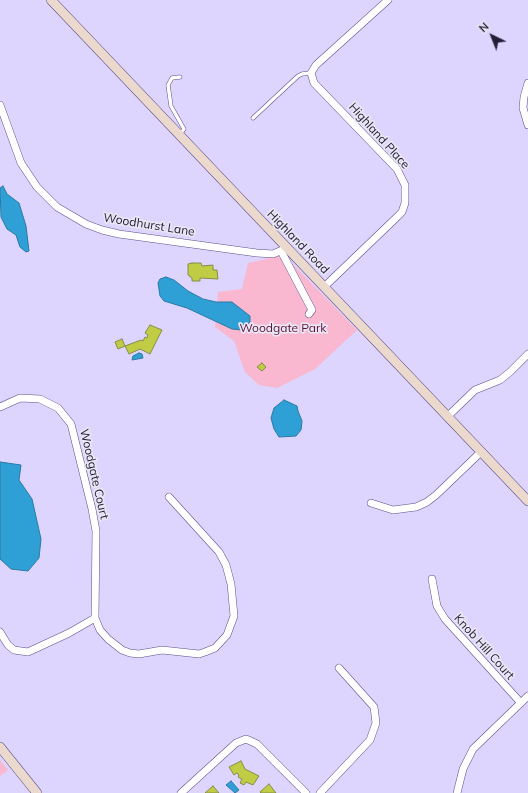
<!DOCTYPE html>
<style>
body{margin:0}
#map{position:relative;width:528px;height:793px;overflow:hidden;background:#ddd5fd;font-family:Mulish,sans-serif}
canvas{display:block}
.north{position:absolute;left:472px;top:16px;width:40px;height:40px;-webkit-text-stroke:3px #e9e6f4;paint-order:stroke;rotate:317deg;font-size:11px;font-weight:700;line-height:16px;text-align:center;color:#241e37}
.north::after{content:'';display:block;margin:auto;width:14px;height:18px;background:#241e37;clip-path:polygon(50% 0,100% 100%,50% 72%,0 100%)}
</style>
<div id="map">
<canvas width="528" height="793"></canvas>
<div class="north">N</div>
</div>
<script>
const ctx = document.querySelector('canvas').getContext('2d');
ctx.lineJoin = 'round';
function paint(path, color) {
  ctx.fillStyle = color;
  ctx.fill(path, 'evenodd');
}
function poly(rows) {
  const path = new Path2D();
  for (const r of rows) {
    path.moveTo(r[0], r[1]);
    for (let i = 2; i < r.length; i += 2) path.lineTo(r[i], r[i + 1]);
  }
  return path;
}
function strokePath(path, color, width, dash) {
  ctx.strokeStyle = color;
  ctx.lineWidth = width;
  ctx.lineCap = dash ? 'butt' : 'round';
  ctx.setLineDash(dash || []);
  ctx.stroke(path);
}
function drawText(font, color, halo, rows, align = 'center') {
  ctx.font = font + ' Mulish,sans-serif';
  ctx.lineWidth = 3.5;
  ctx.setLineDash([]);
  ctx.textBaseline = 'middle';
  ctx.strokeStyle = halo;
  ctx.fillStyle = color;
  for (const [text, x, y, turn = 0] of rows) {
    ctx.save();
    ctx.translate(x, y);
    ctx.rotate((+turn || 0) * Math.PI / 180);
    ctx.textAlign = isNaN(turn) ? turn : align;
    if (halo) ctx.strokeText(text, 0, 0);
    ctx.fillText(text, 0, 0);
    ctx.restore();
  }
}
const green = poly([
 [284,255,357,330,315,369,277,388,259,385,245,372,234,341,215,327,218,292,242,289,248,263],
 [0,760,8,770,0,776]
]);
const water = poly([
 [3,186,7,194,19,203,26,226,29,251,26,252,20,247,16,235,7,229,1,217,0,188,3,186],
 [166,277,174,280,188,291,203,299,216,302,232,302,250,316,250,322,242,330,232,329,187,308,164,301,160,296,158,283,160,279,166,277],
 [139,353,142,354,143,358,132,360,133,356,139,353],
 [284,400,297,406,298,411,302,421,301,430,296,436,279,437,274,429,271,418,274,408,284,400],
 [0,462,21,465,19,480,32,499,41,539,39,558,28,571,11,569,0,559,0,462],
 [231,781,239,790,235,793,226,785,231,781]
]);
const building = poly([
 [192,263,201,263,202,266,213,265,213,270,217,270,218,279,200,278,200,281,192,281,192,278,188,275,188,264,192,263],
 [150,325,162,330,150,354,140,349,129,354,125,346,141,340,143,341,145,337,147,338,148,335,145,333,150,325],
 [122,339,125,346,118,349,115,342,122,339],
 [262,363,266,367,262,371,257,367,262,363],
 [241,761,245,769,259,776,253,785,246,782,244,785,240,783,242,779,238,777,239,775,237,773,234,775,229,767,241,761],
 [269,784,276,793,261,793,260,792,269,784],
 [213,786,219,793,205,793,213,786]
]);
const lane = poly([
 [180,77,172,78,168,85,171,106,184,129,180,134],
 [253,118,298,76,302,74,311,73]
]);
const street = poly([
 [528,83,524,97,523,108,528,125],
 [0,105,21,163,37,187,57,207,86,224,102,230,119,234,257,253,273,254,287,248],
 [281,251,312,310,309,314],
 [324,287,396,218,402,212,405,203,405,185,397,169,314,83,311,73,316,65,388,0],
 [0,407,20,398,40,399,58,408,71,424,92,509,96,531,95,618,100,630,108,639,122,650,130,653,139,654,162,650,199,654,205,652,215,648,227,635,234,616,231,584,226,565,219,552,169,497],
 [447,417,475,390,500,380,510,372,528,354],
 [371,503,393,510,416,507,427,502,436,495,481,452],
 [432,579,437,606,445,619,521,703],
 [0,632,8,645,14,650,28,652,69,633,95,618],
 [181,793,236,743,246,739,257,744,306,793],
 [320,793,370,740,376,723,374,707,339,668],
 [457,793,463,769,473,749,528,696]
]);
const secondary = poly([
 [51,0,528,501],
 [0,747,37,793]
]);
const streetNames = [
 ["Highland Place",379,136,48],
 ["Woodhurst Lane",149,225,9],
 ["Highland Road",298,242,46],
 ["Woodgate Court",94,474,77],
 ["Knob Hill Court",484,647,48]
];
const parkNames = [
 ["Woodgate Park",283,328]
];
paint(green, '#f9b7d0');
paint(water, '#2fa0d5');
strokePath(water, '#2c79a6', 1);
paint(building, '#c0cc44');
strokePath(building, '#858c48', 1);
strokePath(lane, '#5d4f88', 4.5);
strokePath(street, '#5d4f88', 8);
strokePath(secondary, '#5d4f88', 10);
strokePath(lane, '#fff', 3.5);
strokePath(street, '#fff', 7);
strokePath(secondary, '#ebd9cd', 9);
drawText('12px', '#241e37', '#e9e6f4', streetNames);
drawText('12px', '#5b1137', '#e9e6f4', parkNames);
</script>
